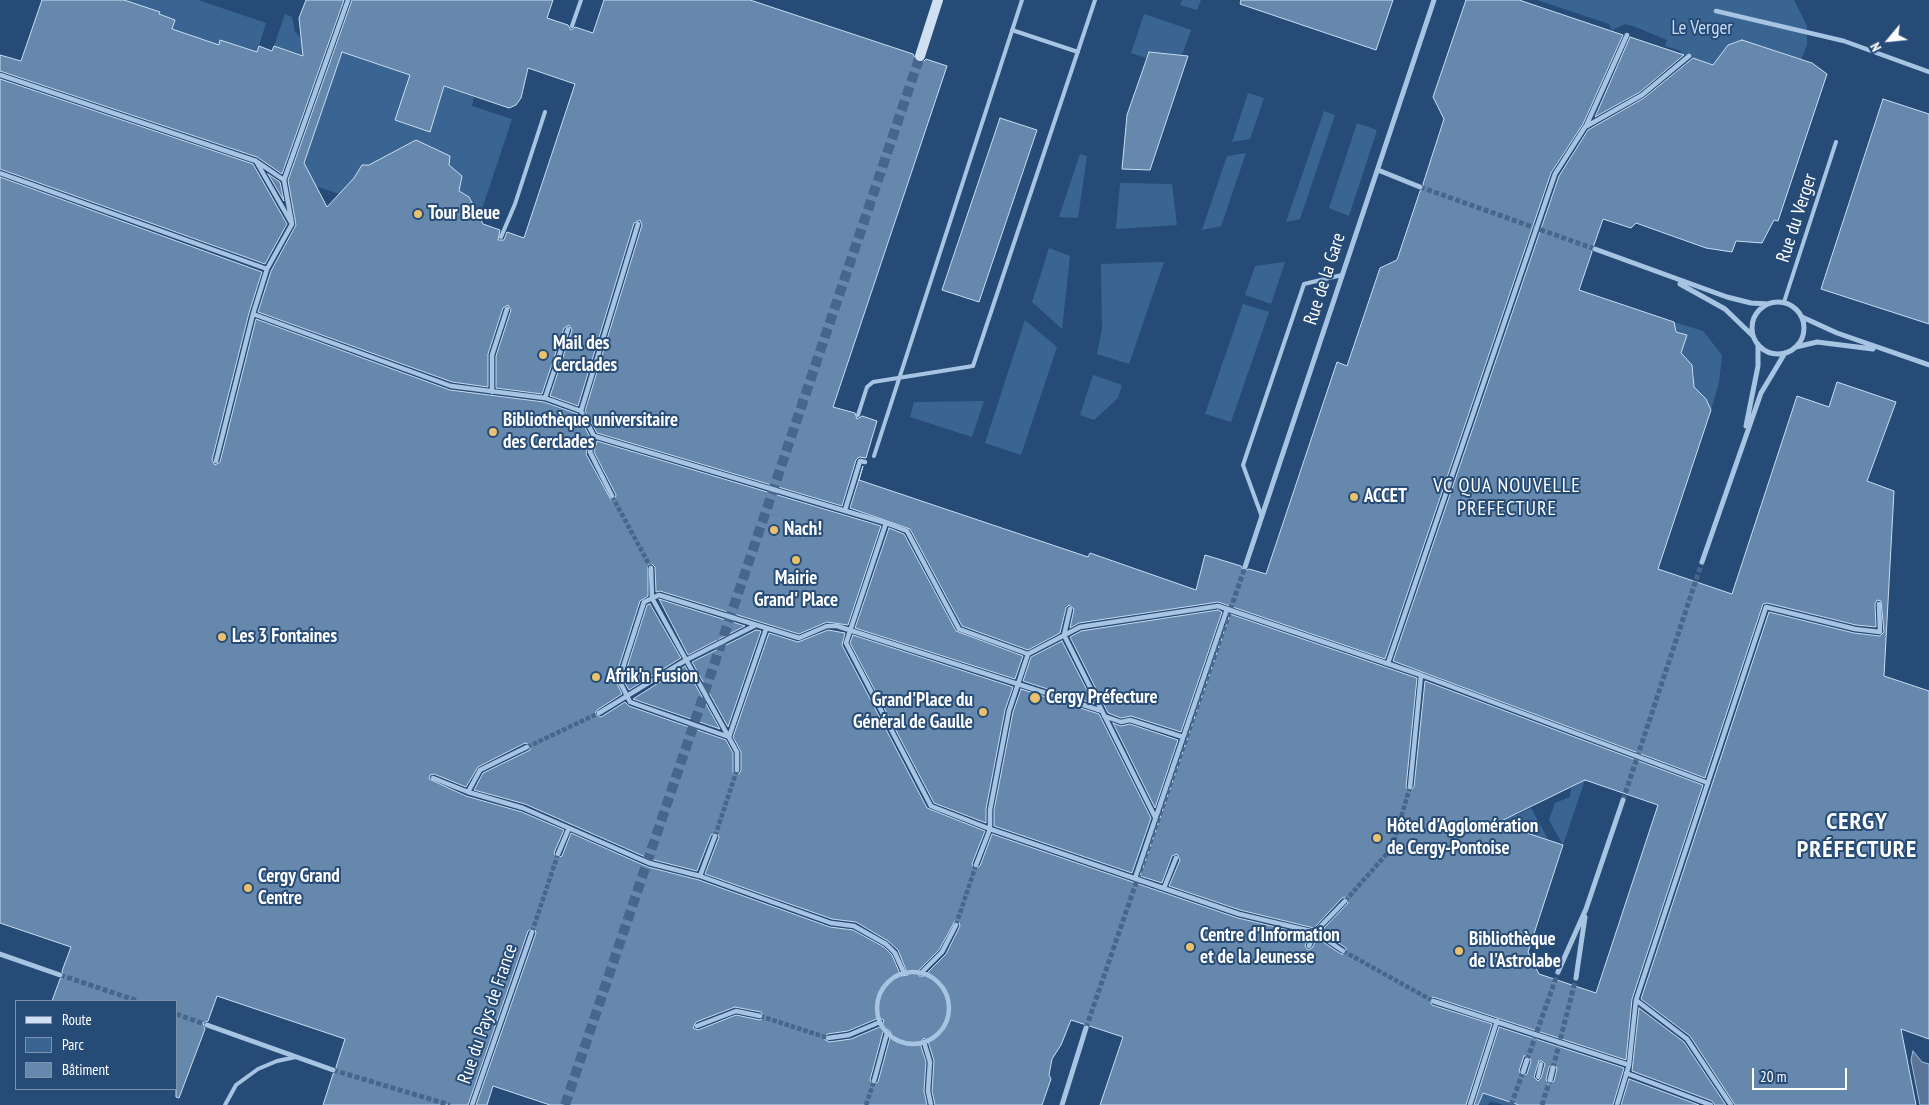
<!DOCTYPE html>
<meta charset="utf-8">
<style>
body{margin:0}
#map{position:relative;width:1929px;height:1105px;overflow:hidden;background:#264b76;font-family:"PT Sans Narrow",sans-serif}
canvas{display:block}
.legend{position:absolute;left:15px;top:1000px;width:162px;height:90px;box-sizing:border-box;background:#264b76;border:1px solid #7d93ad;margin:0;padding:6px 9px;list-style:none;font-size:15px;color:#fff}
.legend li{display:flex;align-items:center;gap:10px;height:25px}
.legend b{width:25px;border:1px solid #7d93ad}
.north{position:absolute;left:1864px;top:15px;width:50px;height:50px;-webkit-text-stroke:4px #264b76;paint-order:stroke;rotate:242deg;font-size:14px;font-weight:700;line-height:20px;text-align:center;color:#fff}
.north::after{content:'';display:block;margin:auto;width:18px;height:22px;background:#fff;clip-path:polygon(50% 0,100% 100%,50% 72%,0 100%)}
.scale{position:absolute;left:1752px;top:1068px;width:95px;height:22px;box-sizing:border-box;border:2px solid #fff;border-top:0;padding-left:6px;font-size:15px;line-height:18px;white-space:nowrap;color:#fff;-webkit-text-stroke:4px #264b76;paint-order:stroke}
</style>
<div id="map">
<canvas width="1929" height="1105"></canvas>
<ul class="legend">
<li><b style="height:6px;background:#cfe0f3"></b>Route</li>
<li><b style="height:14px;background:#3a6593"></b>Parc</li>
<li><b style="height:14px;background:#6688ac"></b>Bâtiment</li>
</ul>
<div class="north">N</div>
<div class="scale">20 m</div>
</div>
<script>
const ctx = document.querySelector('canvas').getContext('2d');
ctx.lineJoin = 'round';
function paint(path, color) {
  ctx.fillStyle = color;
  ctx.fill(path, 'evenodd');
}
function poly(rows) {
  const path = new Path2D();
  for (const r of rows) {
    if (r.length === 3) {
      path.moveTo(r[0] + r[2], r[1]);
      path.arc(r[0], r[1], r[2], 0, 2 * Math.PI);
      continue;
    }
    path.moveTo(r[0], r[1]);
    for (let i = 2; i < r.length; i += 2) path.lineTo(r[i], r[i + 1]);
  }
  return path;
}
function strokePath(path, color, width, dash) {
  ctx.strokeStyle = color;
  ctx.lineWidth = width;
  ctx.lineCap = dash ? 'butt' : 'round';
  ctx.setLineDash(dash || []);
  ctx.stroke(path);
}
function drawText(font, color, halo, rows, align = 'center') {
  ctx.font = font + ' "PT Sans Narrow",sans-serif';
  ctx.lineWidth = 4;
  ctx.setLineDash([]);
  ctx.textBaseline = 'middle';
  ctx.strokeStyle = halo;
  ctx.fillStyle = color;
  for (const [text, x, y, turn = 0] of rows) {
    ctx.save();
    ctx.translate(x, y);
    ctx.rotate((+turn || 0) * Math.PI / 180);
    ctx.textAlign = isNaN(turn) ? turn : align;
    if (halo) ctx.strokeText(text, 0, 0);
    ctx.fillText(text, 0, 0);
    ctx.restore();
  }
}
const green = poly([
 [107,0,198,0,266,23,257,52,221,40,219,45,172,30,175,20,159,14,159,12],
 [1182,0,1201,0,1197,10,1180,5],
 [1537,0,1794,0,1807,26,1807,45,1801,60,1743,41,1733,42,1723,51,1718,66,1681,54,1681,51,1665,46,1667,40,1633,26,1625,24,1612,30,1609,24],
 [285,14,292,17,295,31,302,40,303,51,301,55,274,46],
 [1144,14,1191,30,1182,55,1149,52,1147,58,1131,53],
 [342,52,474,97,472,106,512,119,479,218,476,211,473,210,471,199,458,191,461,177,449,167,449,159,365,165,360,168,359,175,350,182,350,198,316,186,304,163],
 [403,96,430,131,396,120],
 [1248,93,1264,98,1250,139,1232,142],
 [1324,111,1335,115,1300,219,1286,222],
 [1357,123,1377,130,1349,216,1329,208],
 [1246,153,1221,226,1202,230,1227,156],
 [1080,154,1087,156,1078,218,1059,217],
 [1120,183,1172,184,1177,225,1116,229],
 [1049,248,1070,256,1062,329,1032,302],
 [1164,262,1129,364,1097,354,1102,329,1101,264],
 [1285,262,1271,304,1245,295,1255,266],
 [1243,304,1269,312,1231,422,1205,414],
 [1025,320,1057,347,1021,455,985,443],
 [1674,322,1703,331,1722,355,1719,383,1711,410,1706,399,1698,391,1690,388,1694,376,1692,365,1680,357,1687,335,1674,331],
 [1093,375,1122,385,1118,398,1094,420,1080,415],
 [984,401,972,437,910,417,914,402],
 [1585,780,1563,845,1549,820,1555,803,1570,797,1571,788],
 [1531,808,1548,839,1514,828,1489,841,1507,814,1516,815],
 [1482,1093,1519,1105,1503,1105,1490,1101,1488,1105,1479,1105]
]);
const water = poly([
 [1913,1051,1922,1062,1929,1064,1929,1105,1920,1105,1911,1060,1913,1051]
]);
const building = poly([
 [42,0,124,0,160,12,159,14,175,20,172,29,219,45,220,40,257,52,259,46,272,51,274,46,303,56,299,18,306,0,344,0,282,174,257,157,0,71,0,55,21,61,42,0],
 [352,0,553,0,547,18,568,25,571,30,575,27,593,33,604,0,750,0,913,54,917,62,922,63,926,59,947,66,833,407,855,413,857,419,862,416,877,421,866,458,859,457,856,460,842,506,597,433,585,411,642,225,640,220,634,223,578,406,550,396,572,330,569,325,564,328,542,394,496,388,496,356,511,310,508,305,503,308,488,354,488,387,452,382,258,312,271,271,296,225,288,180,352,0],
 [342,52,410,75,395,120,430,132,444,86,509,108,516,105,521,98,528,68,575,84,524,238,507,232,504,240,498,240,500,230,483,224,469,197,459,191,462,176,449,165,450,156,416,140,369,165,362,165,354,178,327,207,304,163,342,52],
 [1241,0,1393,0,1376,50,1240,4,1241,0],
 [1466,0,1519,0,1623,35,1583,124,1551,173,1385,659,1218,602,1079,623,1070,628,1074,609,1069,605,1066,608,1060,633,1028,650,962,626,910,529,850,508,863,466,859,480,1088,557,1090,553,1196,590,1205,555,1241,566,1244,571,1249,569,1266,574,1337,362,1347,366,1380,268,1397,260,1420,191,1424,188,1423,184,1444,119,1433,97,1466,0],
 [1630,37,1684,55,1640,92,1595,117,1630,37],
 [1742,40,1812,63,1827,74,1778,221,1774,220,1762,243,1736,241,1732,252,1706,248,1636,223,1631,228,1603,219,1594,245,1591,248,1592,252,1579,290,1674,322,1676,332,1687,335,1681,353,1692,365,1694,387,1706,399,1711,410,1658,569,1732,594,1797,396,1829,407,1837,382,1896,402,1867,481,1894,491,1884,676,1929,691,1929,1039,1901,1029,1916,1105,1735,1105,1690,1036,1641,999,1769,612,1854,633,1880,636,1884,632,1881,601,1877,600,1875,604,1876,627,1856,625,1767,603,1763,604,1705,778,1393,661,1559,176,1588,130,1644,98,1693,58,1713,65,1728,45,1742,40],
 [1149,52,1188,56,1150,170,1122,169,1127,115,1149,52],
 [0,79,253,164,287,224,265,264,0,169,0,79],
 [1883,99,1929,114,1929,324,1821,289,1883,99],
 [1000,118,1037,130,979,302,942,290,1000,118],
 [268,174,280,182,284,201,268,174],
 [0,177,262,272,249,313,212,460,215,465,220,462,256,319,450,390,544,402,578,414,590,437,586,454,611,500,615,499,616,495,594,452,597,441,881,526,848,625,827,622,799,634,660,591,656,592,655,567,652,564,648,565,648,596,640,601,615,679,622,694,597,710,595,714,601,717,625,702,629,706,726,740,733,753,733,772,739,774,741,770,741,752,733,737,769,633,798,642,828,630,845,633,842,645,927,808,985,831,972,864,975,869,980,866,992,834,1238,918,1309,935,1305,946,1308,950,1312,948,1317,938,1341,954,1346,954,1346,948,1321,931,1348,903,1346,897,1342,898,1314,928,1240,910,1169,886,1180,860,1177,854,1172,856,1162,883,1140,876,1230,614,1417,678,1406,787,1409,791,1414,787,1425,681,1703,785,1632,999,1626,1060,1433,997,1429,1000,1432,1005,1492,1024,1466,1105,1100,1105,1123,1037,1071,1020,1061,1045,1052,1059,1049,1075,1051,1079,1042,1105,935,1105,932,1091,934,1061,928,1041,924,1038,920,1043,926,1062,924,1091,927,1105,550,1105,493,1086,487,1105,476,1105,536,933,535,930,532,928,528,931,468,1105,323,1105,333,1074,337,1071,336,1067,345,1039,217,996,208,1021,203,1023,205,1029,179,1098,176,1097,176,1001,52,1001,60,979,64,977,62,971,71,947,0,923,0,177],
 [525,743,530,745,530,750,483,773,474,790,525,804,650,859,697,871,711,835,717,832,719,837,705,874,832,919,856,922,888,941,898,950,908,975,901,976,892,955,884,947,853,930,830,927,699,880,648,867,571,833,562,856,557,858,554,853,564,830,522,812,466,796,429,779,430,775,434,774,466,787,478,767,525,743],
 [1585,780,1658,805,1596,993,1539,974,1528,952,1563,845,1497,823,1585,780],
 [955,921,959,922,960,926,946,954,924,976,919,976,918,971,939,950,955,921],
 [735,1007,761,1012,764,1017,760,1020,736,1015,698,1030,693,1028,696,1022,735,1007],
 [879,1018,884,1020,882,1026,851,1039,829,1042,824,1039,827,1034,848,1031,879,1018],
 [886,1029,890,1031,891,1034,878,1082,873,1085,870,1080,883,1032,886,1029],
 [889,528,904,534,956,631,1023,656,1015,679,855,628,889,528],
 [659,599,745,626,688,655,659,599],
 [650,604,681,658,629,690,623,680,647,605,650,604],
 [1218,610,1222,612,1181,732,1131,716,1121,718,1108,713,1070,637,1081,631,1218,610],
 [756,630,761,631,728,727,692,662,756,630],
 [853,635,1013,687,1005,710,986,809,986,823,934,803,850,643,853,635],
 [1062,641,1094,704,1023,681,1031,657,1062,641],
 [685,666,720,729,633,699,685,666],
 [1021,689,1099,714,1151,818,1132,873,994,826,994,810,1013,712,1021,689],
 [1113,723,1121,726,1130,724,1178,740,1155,808,1113,723],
 [1639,1008,1684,1042,1726,1105,1715,1105,1712,1101,1632,1071,1639,1008],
 [1499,1027,1624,1068,1613,1105,1519,1105,1483,1093,1478,1105,1474,1105,1499,1027],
 [1524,1056,1529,1056,1531,1061,1527,1074,1522,1076,1519,1071,1524,1056],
 [1539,1061,1542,1061,1545,1064,1541,1078,1538,1081,1534,1077,1539,1061],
 [1555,1064,1557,1069,1554,1081,1548,1084,1546,1079,1549,1067,1555,1064],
 [1629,1079,1699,1105,1621,1105,1629,1079]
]);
const pedestrianTunnel = poly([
 [612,496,651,568],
 [527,747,599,713],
 [715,836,737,770],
 [1345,901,1392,848,1410,787],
 [956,925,976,865],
 [532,932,558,854],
 [1343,951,1433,1001],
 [760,1016,828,1038],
 [866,1105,874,1081]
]);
const minorTunnel = poly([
 [1420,187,1595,249],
 [1623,800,1702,562],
 [60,975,138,1001],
 [176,1014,207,1025],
 [1086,1028,1245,567],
 [1527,1060,1558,972],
 [1553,1068,1576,978],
 [333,1070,450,1105],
 [1511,1105,1523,1072],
 [1542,1105,1550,1080]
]);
const secondaryTunnel = poly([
 [565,1105,920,56]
]);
const service = poly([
 [572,26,581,0],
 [1012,30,1078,52],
 [501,237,515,204,545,112],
 [1784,302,1836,142],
 [858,415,867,387,873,382,973,366,1095,0],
 [874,456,1022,0],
 [1262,517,1243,465,1304,284,1342,275],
 [1538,1077,1541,1064],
 [225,1105,236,1085,258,1069,277,1061,296,1057]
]);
const pedestrian = poly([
 [1716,11,1844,41,1929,72],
 [0,75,256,161,292,224],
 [1586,126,1627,35],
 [256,161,284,180],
 [0,173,267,269],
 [253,314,267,269,292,224,284,180,348,0],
 [492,392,492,355,507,309],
 [545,398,568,329],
 [581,411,638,224],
 [594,436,590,452,612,496],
 [216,461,253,314,451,386,545,398,581,411,594,436,886,523,846,643,931,806,990,829,1239,914,1315,932,1343,951],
 [845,510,860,461,865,462],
 [886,523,907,531,959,629,1028,654,1080,627,1218,606,1227,609],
 [651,568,652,598,737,752,737,770],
 [1070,609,1064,635,1155,817],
 [766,629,729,737,630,702,619,680,644,602,659,595,799,638,827,626,837,626,1102,711],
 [1388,663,1555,174,1585,127,1642,95,1689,56],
 [599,713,686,660,754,626],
 [1104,716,1121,722,1130,720,1183,737],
 [433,778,468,792,523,808,649,863,700,876,831,923,854,926,886,944,895,953,904,973],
 [1410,787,1421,675],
 [468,792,480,770,527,747],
 [558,854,569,828],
 [976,865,990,829,990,810,1009,711,1028,654],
 [700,876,715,836],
 [1135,878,1227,609,1421,675,1708,783],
 [1164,888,1176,858],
 [1309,946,1315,932,1345,901],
 [913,1008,36],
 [921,973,942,952,956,925],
 [1636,1000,1687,1039,1731,1105],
 [1433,1001,1629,1065],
 [697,1026,736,1011,760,1016],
 [828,1038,849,1035,880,1022],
 [924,1042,930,1062,928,1091,931,1105],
 [1626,1073,1711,1105],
 [874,1081,887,1033],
 [472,1105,532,932],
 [1470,1105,1497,1021],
 [1617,1105,1629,1065,1636,1000,1766,607,1855,629,1880,632,1879,604]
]);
const minor = poly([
 [1378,170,1420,187],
 [1595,249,1727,297,1751,303,1768,304],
 [1680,284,1725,309,1753,336],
 [1778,328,26],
 [1802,317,1837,333,1929,365],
 [1796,347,1817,342,1873,349],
 [1746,426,1758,366,1758,344],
 [1702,562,1761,393,1785,353],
 [1245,567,1434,0],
 [0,954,60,975],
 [1558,972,1586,909,1623,800],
 [1576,978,1585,917],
 [207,1025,333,1070],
 [1523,1072,1527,1060],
 [1550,1080,1553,1068],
 [1062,1105,1086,1028]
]);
const secondary = poly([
 [920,56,938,0]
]);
const markers = [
 [418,214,5,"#eac26d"],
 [543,355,5,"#eac26d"],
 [493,432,5,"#eac26d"],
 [1354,497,5,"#eac26d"],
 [774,530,5,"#eac26d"],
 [796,560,5,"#eac26d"],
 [222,637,5,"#eac26d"],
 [596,677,5,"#eac26d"],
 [1035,698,6,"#eac26d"],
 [983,712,5,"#eac26d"],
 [1377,838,5,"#eac26d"],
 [248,888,5,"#eac26d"],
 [1190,947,5,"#eac26d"],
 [1459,951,5,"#eac26d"]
];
const parkNames = [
 ["Le Verger",1702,29]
];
const poiNames = [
 ["Tour Bleue",428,214],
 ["Mail des",553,344],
 ["Cerclades",553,366],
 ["Bibliothèque universitaire",503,421],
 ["des Cerclades",503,443],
 ["ACCET",1364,497],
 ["Nach!",784,530],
 ["Mairie",796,579,"center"],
 ["Grand' Place",796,601,"center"],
 ["Les 3 Fontaines",232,637],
 ["Afrik'n Fusion",606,677],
 ["Cergy Préfecture",1046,698],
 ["Grand'Place du",973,701,"right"],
 ["Général de Gaulle",973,723,"right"],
 ["Hôtel d'Agglomération",1387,827],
 ["de Cergy-Pontoise",1387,849],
 ["Cergy Grand",258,877],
 ["Centre",258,899],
 ["Centre d'Information",1200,936],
 ["et de la Jeunesse",1200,958],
 ["Bibliothèque",1469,940],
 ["de l'Astrolabe",1469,962]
];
const streetNames = [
 ["Rue du Verger",1797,218,-72],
 ["Rue de la Gare",1325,279,-72],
 ["Rue du Pays de France",488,1014,-71]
];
const neighbourhoodNames = [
 ["VC QUA NOUVELLE",1507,486],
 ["PREFECTURE",1507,509]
];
const districtNames = [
 ["CERGY",1857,822],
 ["PRÉFECTURE",1857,850]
];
paint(green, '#3a6593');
paint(water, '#5a7595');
strokePath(water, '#9bbfe2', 1);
paint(building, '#6688ac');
strokePath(building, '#c9ddf2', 1);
strokePath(pedestrianTunnel, '#47668b', 4.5, [4.5, 2]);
strokePath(minorTunnel, '#47668b', 5, [5, 2.5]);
strokePath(secondaryTunnel, '#47668b', 10, [10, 5]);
strokePath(service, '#a7c4e2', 4);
strokePath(pedestrian, '#a7c4e2', 4.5);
strokePath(minor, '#a7c4e2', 5);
strokePath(secondary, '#cfe0f3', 10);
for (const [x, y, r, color] of markers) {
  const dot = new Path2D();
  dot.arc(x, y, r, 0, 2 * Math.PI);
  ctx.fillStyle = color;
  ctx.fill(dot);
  strokePath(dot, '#264b76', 2);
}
drawText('19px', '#c9ddf2', '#264b76', parkNames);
drawText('bold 19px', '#fff', '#264b76', poiNames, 'left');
drawText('19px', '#fff', '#264b76', streetNames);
ctx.letterSpacing = '1px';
drawText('20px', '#fff', '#264b76', neighbourhoodNames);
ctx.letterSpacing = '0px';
ctx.letterSpacing = '1px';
drawText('bold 24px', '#fff', '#264b76', districtNames);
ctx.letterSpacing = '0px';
</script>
